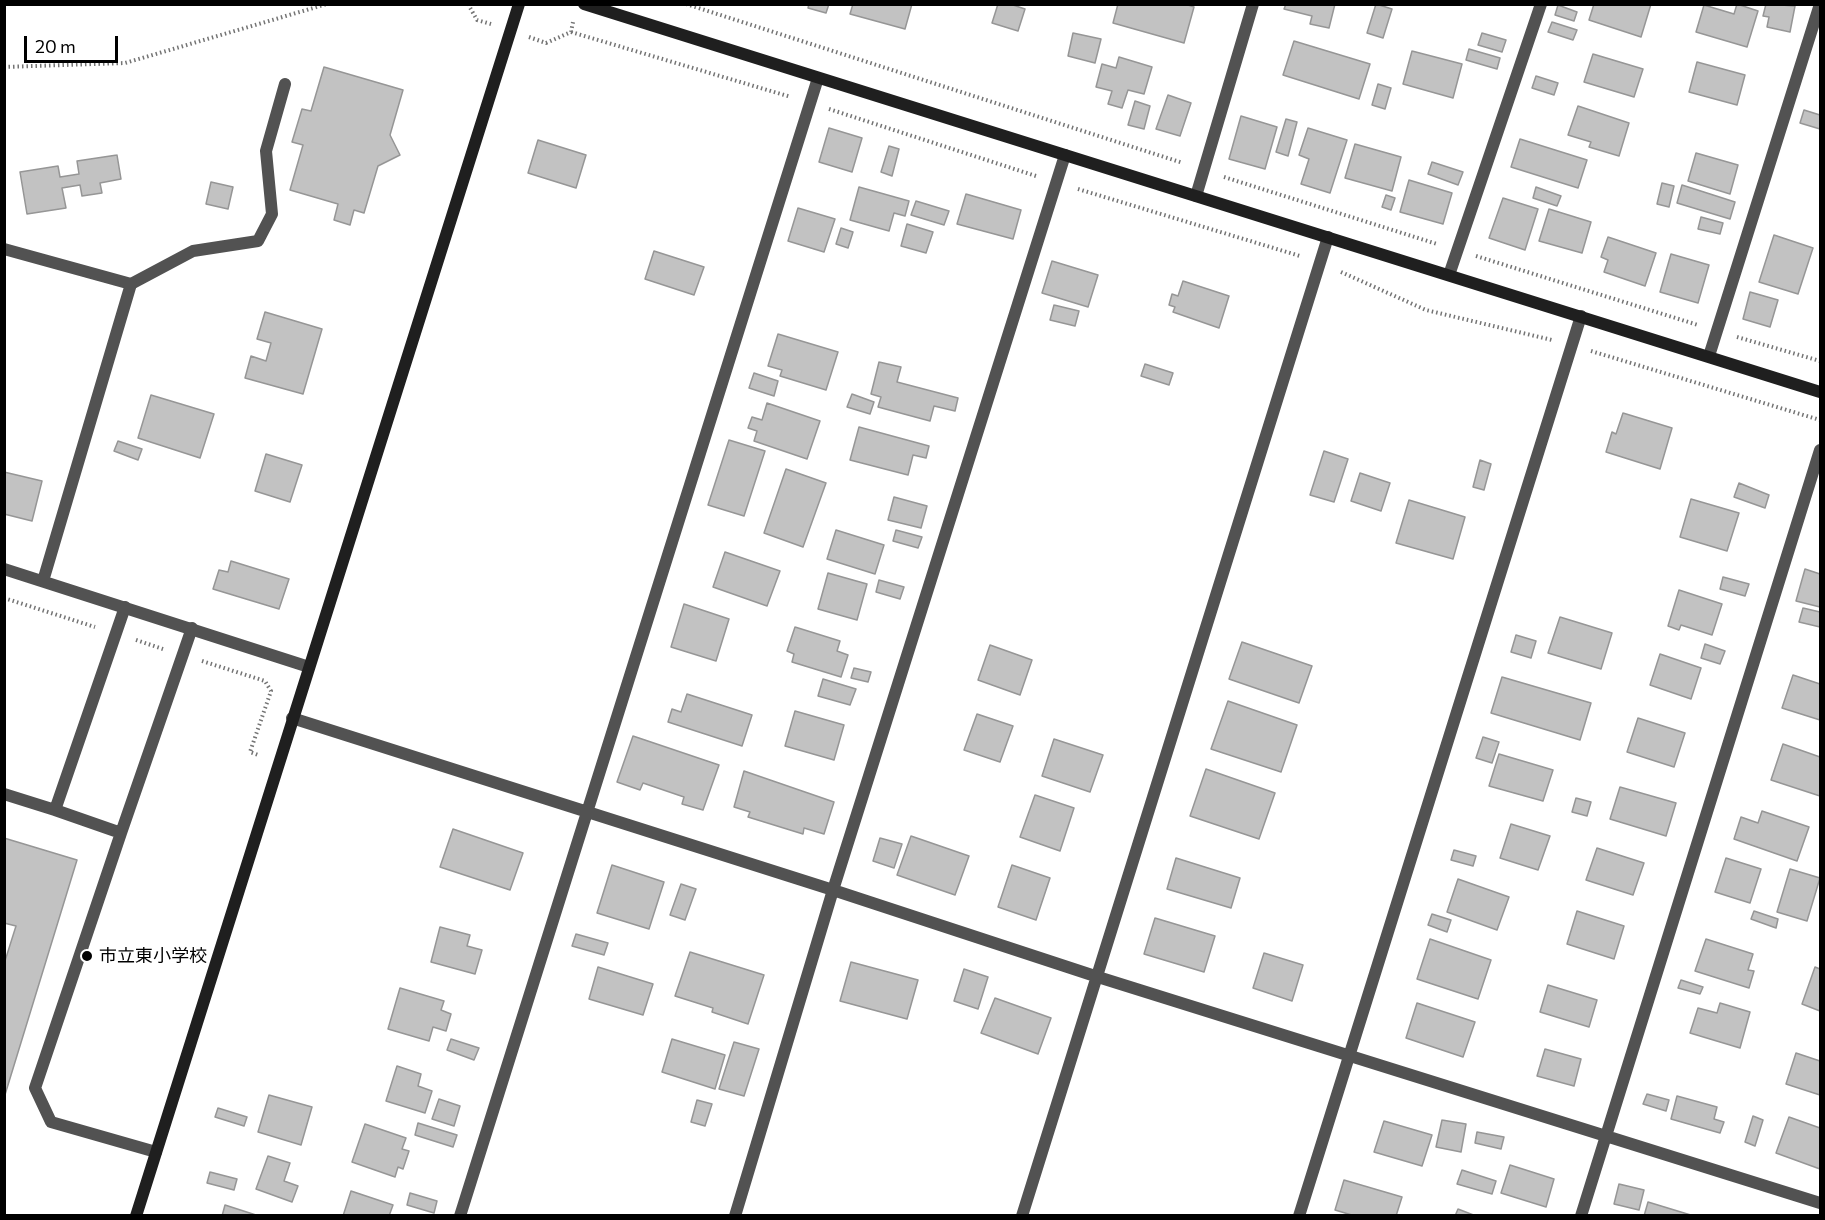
<!DOCTYPE html>
<meta charset="utf-8">
<style>
body{margin:0}
#map{position:relative;width:1825px;height:1220px;overflow:hidden;background:#fff;font-family:Commissioner,sans-serif}
canvas{display:block}
.frame{position:absolute;inset:0;border:6px solid #000;pointer-events:none}
.scale{position:absolute;left:24px;top:36px;width:94px;height:27px;box-sizing:border-box;border:3px solid #000;border-top:0;padding-left:8px;font-size:18px;line-height:21px;white-space:nowrap;color:#000;-webkit-text-stroke:4px #fff;paint-order:stroke}
</style>
<div id="map">
<canvas width="1825" height="1220"></canvas>
<div class="frame"></div>
<div class="scale">20 m</div>
</div>
<script>
const ctx = document.querySelector('canvas').getContext('2d');
ctx.lineJoin = 'round';
function paint(path, color) {
  ctx.fillStyle = color;
  ctx.fill(path, 'evenodd');
}
function poly(rows) {
  const path = new Path2D();
  for (const r of rows) {
    path.moveTo(r[0], r[1]);
    for (let i = 2; i < r.length; i += 2) path.lineTo(r[i], r[i + 1]);
  }
  return path;
}
function strokePath(path, color, width, dash) {
  ctx.strokeStyle = color;
  ctx.lineWidth = width;
  ctx.lineCap = dash ? 'butt' : 'round';
  ctx.setLineDash(dash || []);
  ctx.stroke(path);
}
function drawText(font, color, halo, rows, align = 'center') {
  ctx.font = font + ' Commissioner,"Noto Sans JP",sans-serif';
  ctx.lineWidth = 4.5;
  ctx.setLineDash([]);
  ctx.textBaseline = 'middle';
  ctx.strokeStyle = halo;
  ctx.fillStyle = color;
  for (const [text, x, y, turn = 0] of rows) {
    ctx.save();
    ctx.translate(x, y);
    ctx.rotate((+turn || 0) * Math.PI / 180);
    ctx.textAlign = isNaN(turn) ? turn : align;
    if (halo) ctx.strokeText(text, 0, 0);
    ctx.fillText(text, 0, 0);
    ctx.restore();
  }
}
const building = poly([
 [809,4,829,4,826,13,808,8,809,4],
 [853,4,912,4,905,29,850,14,853,4],
 [998,4,1010,4,1025,9,1018,31,992,23,998,4],
 [1118,4,1185,4,1194,7,1184,43,1113,23,1118,4],
 [1286,4,1335,4,1329,28,1310,24,1312,16,1284,9,1286,4],
 [1376,4,1392,9,1383,38,1367,33,1376,4],
 [1594,4,1651,4,1641,37,1589,20,1594,4],
 [1737,4,1758,11,1747,47,1696,32,1704,5,1734,14,1737,4],
 [1766,4,1795,6,1790,32,1767,27,1769,17,1763,16,1766,4],
 [1558,5,1577,12,1574,21,1555,15,1558,5],
 [1552,22,1577,30,1573,40,1548,32,1552,22],
 [1073,33,1101,39,1095,63,1068,56,1073,33],
 [1482,33,1506,40,1502,52,1478,45,1482,33],
 [1294,41,1370,64,1359,99,1283,75,1294,41],
 [1469,49,1500,58,1497,69,1466,60,1469,49],
 [1412,51,1462,64,1453,98,1403,84,1412,51],
 [1593,54,1643,69,1634,97,1584,82,1593,54],
 [1119,57,1152,67,1144,94,1128,90,1122,108,1108,104,1112,91,1096,87,1102,64,1116,68,1119,57],
 [1697,62,1745,75,1737,105,1689,92,1697,62],
 [324,67,403,90,390,135,400,155,378,166,364,213,354,210,350,225,334,220,338,204,290,190,303,145,292,142,302,109,311,111,324,67],
 [1536,76,1558,83,1554,95,1532,88,1536,76],
 [1378,84,1391,88,1385,109,1372,105,1378,84],
 [1168,95,1191,103,1180,136,1156,129,1168,95],
 [1135,101,1150,106,1144,129,1128,125,1135,101],
 [1578,106,1629,123,1619,156,1589,147,1591,142,1568,135,1578,106],
 [1804,110,1820,115,1820,129,1800,123,1804,110],
 [1241,116,1277,127,1265,169,1229,159,1241,116],
 [1286,119,1297,122,1288,156,1276,152,1286,119],
 [829,128,862,138,852,172,819,162,829,128],
 [1308,128,1347,140,1330,193,1301,184,1309,159,1299,155,1308,128],
 [1520,139,1587,160,1578,188,1511,167,1520,139],
 [538,140,586,155,576,188,528,173,538,140],
 [1355,144,1401,157,1392,191,1345,178,1355,144],
 [889,146,899,149,892,176,881,172,889,146],
 [1696,153,1738,165,1730,194,1688,181,1696,153],
 [117,155,121,179,100,183,102,193,82,196,80,185,62,188,66,208,27,214,20,172,58,166,60,177,79,174,77,161,117,155],
 [1432,162,1463,172,1458,185,1428,174,1432,162],
 [1409,180,1452,193,1443,224,1400,212,1409,180],
 [211,182,233,187,228,209,206,204,211,182],
 [1662,183,1674,186,1669,207,1657,204,1662,183],
 [1682,185,1735,202,1730,219,1677,203,1682,185],
 [859,187,909,201,905,216,894,213,889,231,850,220,859,187],
 [1536,187,1561,196,1557,206,1533,198,1536,187],
 [966,194,1021,210,1013,239,957,224,966,194],
 [1386,195,1395,198,1391,210,1382,207,1386,195],
 [1503,198,1538,209,1525,250,1489,238,1503,198],
 [916,201,949,211,944,225,911,215,916,201],
 [798,208,835,219,824,252,788,241,798,208],
 [1549,209,1591,222,1582,253,1539,241,1549,209],
 [1701,217,1723,223,1720,234,1698,229,1701,217],
 [907,224,933,232,926,253,901,246,907,224],
 [841,228,853,232,848,248,836,244,841,228],
 [1774,235,1813,248,1798,294,1759,282,1774,235],
 [1608,237,1656,253,1645,286,1604,272,1608,260,1601,257,1608,237],
 [654,251,704,267,694,295,645,279,654,251],
 [1671,254,1709,265,1698,303,1660,292,1671,254],
 [1052,261,1098,275,1088,307,1042,293,1052,261],
 [1183,281,1229,296,1219,328,1173,312,1175,307,1169,305,1172,294,1178,296,1183,281],
 [1750,292,1778,300,1770,327,1743,319,1750,292],
 [1054,305,1079,311,1075,326,1050,320,1054,305],
 [265,312,322,329,303,394,245,378,251,356,266,361,271,343,257,339,265,312],
 [778,334,838,352,826,390,780,376,782,370,768,366,778,334],
 [879,362,901,367,897,382,958,398,955,411,934,406,930,421,878,407,881,397,871,394,879,362],
 [1145,364,1173,373,1169,385,1141,376,1145,364],
 [754,373,778,381,774,396,749,388,754,373],
 [852,394,874,402,870,414,847,407,852,394],
 [151,395,214,414,200,458,138,438,151,395],
 [767,403,820,421,807,459,754,441,757,431,748,428,752,417,762,420,767,403],
 [1623,413,1672,428,1660,469,1606,452,1612,432,1616,434,1623,413],
 [859,427,929,446,926,458,913,455,908,475,850,460,859,427],
 [729,440,765,451,744,516,708,505,729,440],
 [118,441,142,449,138,460,114,451,118,441],
 [1324,451,1348,459,1334,502,1310,495,1324,451],
 [266,454,302,465,290,502,255,491,266,454],
 [1480,460,1491,464,1484,490,1473,487,1480,460],
 [786,469,826,483,803,547,764,533,786,469],
 [4,472,42,481,32,521,4,514,4,472],
 [1360,473,1390,483,1381,511,1351,501,1360,473],
 [1739,483,1769,495,1765,508,1734,497,1739,483],
 [894,497,927,506,921,528,888,520,894,497],
 [1691,499,1739,513,1727,551,1680,537,1691,499],
 [1409,500,1465,517,1453,559,1396,543,1409,500],
 [836,530,884,545,875,574,827,559,836,530],
 [896,530,922,537,918,548,893,541,896,530],
 [725,552,780,571,767,606,713,587,725,552],
 [231,561,289,579,279,609,213,589,219,570,228,572,231,561],
 [1805,569,1820,574,1820,607,1796,601,1805,569],
 [828,573,867,584,857,620,818,609,828,573],
 [1723,577,1749,584,1745,596,1720,589,1723,577],
 [879,580,904,587,900,599,876,592,879,580],
 [1679,590,1722,604,1712,635,1681,625,1679,630,1668,626,1679,590],
 [684,604,729,619,716,661,671,647,684,604],
 [1803,608,1820,612,1820,627,1799,622,1803,608],
 [1560,617,1612,633,1601,669,1548,653,1560,617],
 [795,627,840,641,837,651,848,655,841,677,792,662,794,654,787,651,795,627],
 [1516,635,1536,641,1531,658,1511,652,1516,635],
 [1242,642,1312,666,1299,703,1229,679,1242,642],
 [1705,644,1725,651,1720,664,1701,658,1705,644],
 [990,645,1032,660,1020,695,978,680,990,645],
 [1660,654,1701,668,1691,699,1650,685,1660,654],
 [854,668,871,672,868,682,851,678,854,668],
 [1793,675,1820,684,1820,720,1782,708,1793,675],
 [1502,677,1591,703,1580,740,1491,713,1502,677],
 [823,679,856,689,850,705,818,696,823,679],
 [687,694,752,715,742,746,668,722,672,709,681,712,687,694],
 [1228,701,1297,725,1281,772,1211,749,1228,701],
 [795,711,844,725,834,760,785,746,795,711],
 [977,714,1013,726,1000,762,964,750,977,714],
 [1638,718,1685,733,1674,767,1627,752,1638,718],
 [633,736,719,765,703,810,682,804,684,797,643,783,640,790,617,782,633,736],
 [1483,737,1499,742,1492,763,1476,758,1483,737],
 [1054,739,1103,755,1090,792,1042,776,1054,739],
 [1783,744,1820,757,1820,796,1771,780,1783,744],
 [1499,754,1553,770,1543,801,1489,786,1499,754],
 [1206,769,1275,793,1259,839,1190,816,1206,769],
 [744,771,834,802,824,834,804,828,803,834,748,817,750,812,734,807,744,771],
 [1620,787,1676,803,1666,836,1610,819,1620,787],
 [1035,795,1074,808,1060,851,1020,837,1035,795],
 [1576,798,1591,802,1587,816,1572,812,1576,798],
 [1762,811,1809,827,1797,861,1734,839,1741,817,1758,823,1762,811],
 [1511,824,1550,836,1538,870,1500,858,1511,824],
 [453,829,523,853,510,890,440,867,453,829],
 [911,836,969,856,955,895,897,875,911,836],
 [4,838,77,860,4,1098,4,964,16,926,4,923,4,838],
 [880,838,902,844,894,868,873,861,880,838],
 [1597,848,1644,863,1633,895,1586,880,1597,848],
 [1454,850,1476,856,1473,866,1451,860,1454,850],
 [1176,858,1240,878,1231,908,1167,889,1176,858],
 [1726,858,1761,869,1750,903,1715,892,1726,858],
 [612,865,664,882,649,929,597,913,612,865],
 [1012,865,1050,878,1036,920,998,907,1012,865],
 [1790,869,1820,878,1807,921,1777,912,1790,869],
 [1458,879,1509,897,1497,930,1447,912,1458,879],
 [681,884,696,889,685,920,670,915,681,884],
 [1577,911,1624,926,1614,959,1567,944,1577,911],
 [1754,911,1778,919,1776,928,1751,919,1754,911],
 [1432,914,1451,920,1447,932,1428,925,1432,914],
 [1155,918,1215,936,1204,972,1144,954,1155,918],
 [440,927,470,935,467,946,482,950,475,974,431,962,440,927],
 [576,934,608,943,604,955,572,946,576,934],
 [1430,939,1491,960,1478,999,1417,979,1430,939],
 [1706,939,1753,954,1748,970,1754,971,1749,988,1695,971,1706,939],
 [690,952,764,975,748,1024,712,1012,713,1008,675,996,690,952],
 [1264,953,1303,965,1292,1001,1253,988,1264,953],
 [851,962,918,980,907,1019,840,1001,851,962],
 [598,967,653,984,643,1015,589,999,598,967],
 [1815,967,1820,969,1820,1011,1802,1004,1815,967],
 [964,969,988,977,978,1009,954,1001,964,969],
 [1681,980,1703,987,1700,994,1678,988,1681,980],
 [1548,985,1597,1000,1589,1027,1540,1012,1548,985],
 [400,988,444,1001,441,1010,451,1014,446,1031,433,1027,429,1041,388,1029,400,988],
 [995,998,1051,1018,1038,1054,981,1033,995,998],
 [1417,1003,1475,1022,1463,1057,1406,1038,1417,1003],
 [1720,1003,1750,1012,1740,1048,1690,1033,1698,1008,1717,1013,1720,1003],
 [451,1039,479,1048,474,1060,447,1050,451,1039],
 [672,1039,725,1055,715,1089,662,1072,672,1039],
 [734,1042,759,1049,744,1096,719,1089,734,1042],
 [1545,1049,1581,1059,1574,1086,1537,1076,1545,1049],
 [1796,1053,1820,1061,1820,1095,1786,1084,1796,1053],
 [397,1066,421,1074,418,1086,432,1091,425,1113,386,1101,397,1066],
 [1647,1094,1669,1100,1666,1111,1643,1104,1647,1094],
 [269,1095,312,1107,301,1145,258,1132,269,1095],
 [1677,1096,1717,1107,1714,1119,1724,1122,1720,1133,1671,1119,1677,1096],
 [439,1099,460,1106,454,1126,432,1119,439,1099],
 [697,1100,712,1104,705,1126,691,1122,697,1100],
 [218,1108,247,1117,244,1126,215,1117,218,1108],
 [1753,1116,1763,1120,1755,1146,1745,1142,1753,1116],
 [1789,1117,1820,1128,1820,1169,1776,1153,1789,1117],
 [1442,1120,1466,1124,1461,1152,1436,1147,1442,1120],
 [1384,1121,1432,1135,1422,1166,1374,1152,1384,1121],
 [418,1123,457,1135,453,1147,415,1135,418,1123],
 [365,1124,406,1138,402,1149,409,1151,403,1169,398,1167,395,1177,352,1162,365,1124],
 [1477,1132,1504,1137,1501,1149,1475,1143,1477,1132],
 [268,1156,290,1163,284,1181,298,1186,292,1202,256,1189,268,1156],
 [1510,1165,1554,1179,1546,1207,1501,1193,1510,1165],
 [1462,1170,1496,1181,1492,1194,1457,1184,1462,1170],
 [210,1172,237,1179,234,1190,207,1183,210,1172],
 [1344,1180,1402,1197,1396,1216,1355,1216,1335,1210,1344,1180],
 [1619,1184,1644,1190,1639,1210,1614,1204,1619,1184],
 [351,1191,393,1205,389,1216,343,1216,351,1191],
 [410,1193,437,1201,434,1213,407,1205,410,1193],
 [1648,1202,1694,1216,1644,1216,1648,1202],
 [225,1205,259,1216,222,1216,225,1205],
 [1458,1209,1476,1216,1455,1216,1458,1209]
]);
const path = poly([
 [468,4,477,20,491,24],
 [686,4,1183,163],
 [571,32,791,97],
 [529,37,546,43,571,32,573,22],
 [4,67,125,63,327,4],
 [829,109,1036,176],
 [1224,177,1437,244],
 [1078,189,1300,256],
 [1476,256,1698,325],
 [1341,272,1426,310,1552,340],
 [1737,337,1820,361],
 [1591,351,1820,420],
 [4,598,95,627],
 [136,640,163,649],
 [202,661,265,681,271,691,250,752,258,755]
]);
const lane = poly([
 [131,284,193,251,258,241,272,214,266,151,285,84],
 [125,607,55,810,121,833,192,628],
 [4,794,55,810],
 [121,833,35,1088,51,1122,156,1152]
]);
const street = poly([
 [1196,196,1253,4],
 [4,249,131,284,43,581],
 [1449,275,1541,4],
 [1709,356,1820,4],
 [4,569,309,667],
 [292,718,833,890,1098,977,1820,1203],
 [460,1216,818,78],
 [735,1216,833,890,1065,155],
 [1022,1216,1328,237],
 [1299,1216,1581,316],
 [1581,1216,1820,450]
]);
const secondary = poly([
 [584,4,1820,392],
 [136,1216,519,4]
]);
const markers = [
 [87,956,6,"#000"]
];
const poiNames = [
 ["市立東小学校",99,956]
];
paint(building, '#c2c2c2');
strokePath(building, '#969696', 1.5);
strokePath(path, '#747474', 4, [1.5, 3]);
strokePath(lane, '#525252', 12);
strokePath(street, '#525252', 12);
strokePath(secondary, '#1f1f1f', 12);
for (const [x, y, r, color] of markers) {
  const dot = new Path2D();
  dot.arc(x, y, r, 0, 2 * Math.PI);
  ctx.fillStyle = color;
  ctx.fill(dot);
  strokePath(dot, '#fff', 2);
}
drawText('18px', '#000', '#fff', poiNames, 'left');
</script>
